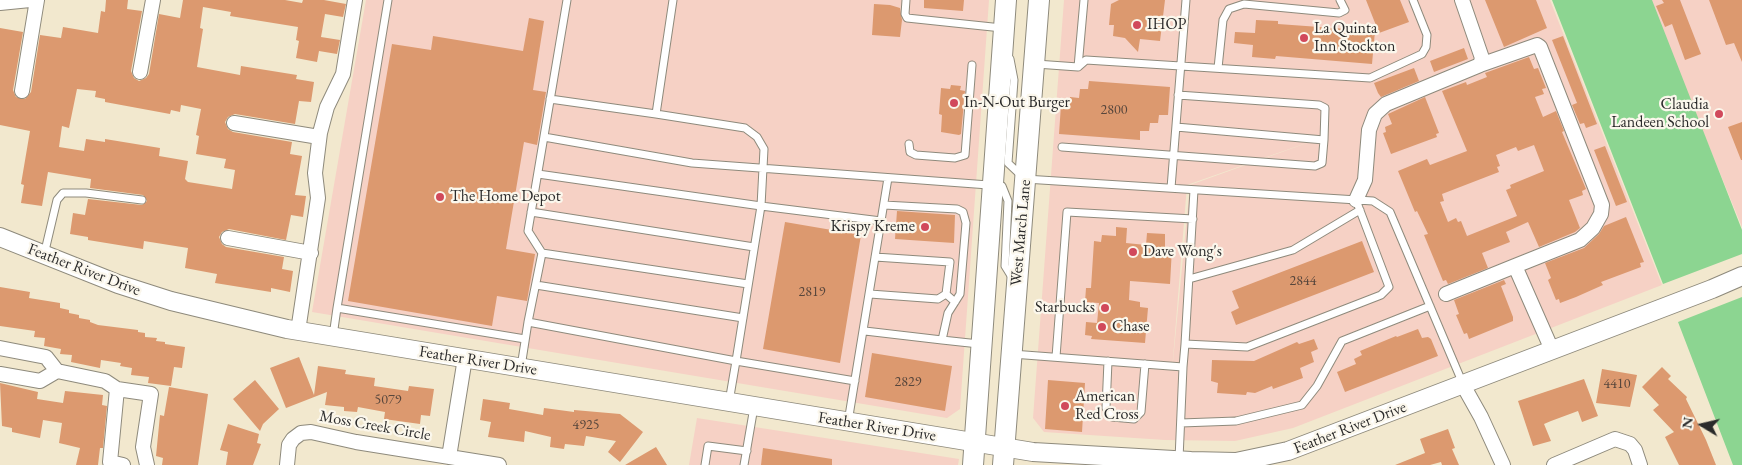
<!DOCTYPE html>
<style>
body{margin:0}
#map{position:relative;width:1742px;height:465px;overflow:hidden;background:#f2e8ce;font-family:"EB Garamond",serif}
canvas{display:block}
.north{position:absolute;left:1677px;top:400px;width:50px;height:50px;-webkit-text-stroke:4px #fbf7ec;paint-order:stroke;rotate:279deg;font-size:14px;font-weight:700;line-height:20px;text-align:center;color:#2b2b2b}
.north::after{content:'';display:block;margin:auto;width:18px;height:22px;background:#2b2b2b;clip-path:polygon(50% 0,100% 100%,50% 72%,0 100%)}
</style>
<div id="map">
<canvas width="1742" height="465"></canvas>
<div class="north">N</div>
</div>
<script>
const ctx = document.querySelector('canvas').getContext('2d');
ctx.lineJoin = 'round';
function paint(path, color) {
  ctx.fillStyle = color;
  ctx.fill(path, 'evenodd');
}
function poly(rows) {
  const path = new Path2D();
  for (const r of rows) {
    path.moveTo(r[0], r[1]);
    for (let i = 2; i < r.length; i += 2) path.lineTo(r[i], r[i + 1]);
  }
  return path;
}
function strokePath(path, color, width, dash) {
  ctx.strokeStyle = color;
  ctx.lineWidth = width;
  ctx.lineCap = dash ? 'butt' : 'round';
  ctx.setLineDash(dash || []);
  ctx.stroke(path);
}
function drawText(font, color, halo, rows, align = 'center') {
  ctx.font = font + ' "EB Garamond",serif';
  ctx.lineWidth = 4.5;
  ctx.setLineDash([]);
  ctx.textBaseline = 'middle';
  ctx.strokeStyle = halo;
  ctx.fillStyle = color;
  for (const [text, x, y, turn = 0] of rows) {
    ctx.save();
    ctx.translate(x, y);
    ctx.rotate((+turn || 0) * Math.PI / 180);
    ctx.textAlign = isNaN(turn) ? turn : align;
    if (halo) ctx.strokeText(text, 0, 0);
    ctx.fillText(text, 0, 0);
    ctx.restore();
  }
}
const built = poly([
 [366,0,989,0,960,409,947,418,312,312],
 [1064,0,1550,0,1662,285,1293,428,1235,441,1165,440,1044,432,1033,418],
 [1332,134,1190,185,1172,371,1187,185],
 [1649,0,1742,0,1742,227],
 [697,418,959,459,958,465,689,465]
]);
const green = poly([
 [1552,0,1652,0,1742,230,1742,254,1663,284],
 [1742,297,1742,465,1733,465,1678,322]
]);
const building = poly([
 [106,0,128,0,127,9,142,11,131,71,134,78,139,81,146,78,149,74,159,14,180,18,183,0,285,0,302,3,303,0,324,0,346,4,343,17,325,14,321,37,340,40,337,54,319,51,317,62,296,58,299,41,296,40,298,27,230,16,231,12,203,7,200,28,203,29,197,67,240,75,241,66,297,75,296,79,314,82,311,102,299,101,295,124,235,114,228,117,225,122,228,129,233,132,292,142,290,154,302,156,295,195,306,196,303,217,291,215,286,240,229,229,222,232,219,237,222,244,226,247,284,257,282,269,293,271,290,292,271,288,271,292,215,283,217,274,185,268,188,248,144,241,143,249,88,240,88,237,70,234,73,213,85,215,88,199,142,205,147,201,143,195,90,188,91,179,48,172,42,206,21,203,24,185,21,184,30,131,0,125,0,28,23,32,13,90,16,97,25,99,31,92,40,35,61,38,63,27,98,33,101,11,105,12],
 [77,89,96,91,95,97,105,99,105,102,170,114,171,110,180,112,181,105,201,109,196,135,199,136,196,154,226,159,224,168,235,170,232,189,188,182,185,179,188,161,159,156,160,148,105,139,105,142,86,139,84,151,59,147,62,126,69,128],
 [924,0,964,0,963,11,924,8],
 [1119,0,1165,0,1160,41,1140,39,1138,52,1125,38,1113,36,1114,25,1109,25,1111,4],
 [1366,0,1400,0,1409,22,1379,33],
 [1485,0,1536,0,1547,28,1504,47],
 [1662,0,1680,0,1701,54,1685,60,1672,24,1665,27,1656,6,1664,3],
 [1709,0,1742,0,1742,62,1734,43,1726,45],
 [874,4,890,5,900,8,902,20,900,37,872,35],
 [529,18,544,21,533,90,546,92,537,145,524,142,506,249,535,254,527,301,497,296,492,326,348,301,392,44,431,50,433,36,523,51],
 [1256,20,1278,21,1278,24,1375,31,1372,64,1276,56,1275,59,1252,57,1253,45,1234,43,1235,32,1255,33],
 [1563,36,1597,124,1586,128,1584,123,1580,124,1572,105,1577,103,1552,40],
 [1464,48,1468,59,1434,72,1430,61],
 [1529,57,1534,69,1538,68,1546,88,1542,89,1544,94,1535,97,1543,117,1556,111,1564,131,1562,132,1586,189,1582,191,1583,195,1569,200,1580,228,1575,232,1539,247,1528,222,1506,232,1510,242,1482,253,1488,268,1448,284,1446,280,1443,281,1424,235,1428,234,1417,211,1415,212,1398,171,1427,159,1430,165,1467,151,1442,91,1466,82,1467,85,1487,77,1485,73],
 [1534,145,1544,171,1510,185,1511,188,1506,190,1517,216,1467,236,1461,221,1458,222,1456,218,1448,222,1440,202,1444,201,1442,194,1499,172,1497,167,1500,166,1496,155,1516,147,1518,151],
 [1414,68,1419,81,1381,97,1378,93,1374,83],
 [1089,81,1170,87,1168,115,1159,115,1158,123,1150,123,1149,131,1140,131,1140,140,1059,134,1061,105,1070,106,1070,97,1079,98,1080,89,1088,89],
 [951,85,961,86,960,90,965,91,961,134,959,135,941,132,942,115,939,114,941,88,950,89],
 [1425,97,1439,133,1436,134,1437,137,1391,154,1383,133,1386,132,1385,127,1392,124,1388,114],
 [1742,122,1742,160,1741,160,1728,127],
 [1605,146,1627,202,1616,206,1594,150],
 [897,211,955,215,954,243,895,239],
 [1626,217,1644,262,1640,263,1641,267,1601,282,1603,285,1576,297,1560,303,1559,299,1556,300,1548,280,1551,278,1545,263,1584,248,1599,234,1604,226],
 [785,222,861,235,840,363,763,349],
 [1116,227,1127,228,1126,243,1146,245,1147,233,1165,234,1165,247,1172,248,1170,284,1130,281,1129,300,1140,302,1140,307,1148,308,1145,343,1091,339,1092,336,1085,335,1086,322,1097,323,1099,303,1085,302,1086,288,1091,288,1094,241,1101,242,1102,235,1116,236],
 [1362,241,1374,272,1236,325,1231,312,1239,308,1232,291],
 [1504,280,1506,284,1501,286,1513,317,1513,321,1469,339,1467,333,1464,334,1456,315,1459,314,1454,300],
 [0,287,30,292,29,298,60,303,60,308,69,310,69,313,79,315,79,318,90,320,90,322,98,325,138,330,138,332,145,333,145,337,157,338,156,341,165,342,165,344,185,347,182,368,174,367,171,386,148,383,149,377,131,375,132,368,120,366,121,363,101,360,100,368,71,362,72,355,60,354,61,349,44,346,45,338,34,337,35,331,0,326],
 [1418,329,1422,338,1428,337,1431,339,1438,356,1345,392,1337,372,1356,364,1354,359,1362,355,1360,351,1396,336,1397,337],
 [1314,339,1318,349,1311,352,1314,362,1300,368,1303,378,1273,389,1272,386,1255,393,1247,392,1246,395,1217,393,1218,383,1211,381,1212,360,1254,361,1297,342,1299,344],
 [872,353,952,366,945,411,865,397],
 [299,357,314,395,318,366,346,370,345,374,375,378,374,386,408,391,409,386,434,389,430,416,421,415,420,424,384,419,385,412,358,407,357,412,344,411,344,407,325,405,327,392,286,408,270,368],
 [1662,367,1671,376,1668,379,1687,397,1686,399,1706,440,1716,465,1679,465,1665,437,1674,432,1653,410,1659,405,1642,387],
 [1602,369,1637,375,1630,407,1596,403],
 [1584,379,1598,416,1582,422,1578,411,1551,421,1544,424,1551,441,1533,446,1518,401],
 [255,380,279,409,263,424,260,431,233,399],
 [1048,380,1085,383,1082,432,1045,429],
 [0,383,38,392,37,399,63,403,65,391,103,395,102,405,107,406,103,448,100,448,98,465,76,465,80,448,59,443,62,423,43,420,40,438,12,432,12,428,2,426],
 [169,387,208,394,198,465,162,465,163,458,156,456,160,415,164,416],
 [483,399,510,403,509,409,543,415,544,408,574,412,574,410,620,414,643,432,620,462,608,452,616,441,586,436,584,446,565,444,564,449,550,447,551,437,525,431,524,442,488,437,491,422,480,420],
 [228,424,259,434,257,443,261,444,253,465,226,465,228,452,220,450],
 [1448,429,1455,448,1452,449,1459,465,1442,465,1441,462,1430,465,1395,465,1425,453,1420,439],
 [656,447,667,465,625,465],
 [763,448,832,459,832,465,761,465]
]);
const service = poly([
 [388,0,337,308,525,339],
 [673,0,656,114,745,128,757,137,764,149,761,206,881,221],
 [906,0,905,14,907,18,1002,28],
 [1010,59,1014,80,1008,163,1025,179,1373,201,1390,212,1463,384],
 [1036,64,1078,67,1086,60,1370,78,1422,54,1426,47,1427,35,1413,0],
 [1078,67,1084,0],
 [1218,68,1223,20,1229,9,1244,4,1339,13,1345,10,1340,0],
 [1178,95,1319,105,1325,108,1324,140],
 [550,99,656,114],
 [544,137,692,163,1002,186,1008,201,1005,266,1013,279],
 [909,144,910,152,916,155,955,158,965,155,972,65],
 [1062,147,1315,166,1322,163,1324,140,1176,127],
 [1171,188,1186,0],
 [884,205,957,209,963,212,966,223,960,294,948,313,942,340,979,344],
 [531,212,754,247],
 [542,253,748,284],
 [44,255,57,200,63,193,86,193,142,200],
 [875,257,950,262,946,294,955,302],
 [1189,279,1293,250,1360,210],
 [536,285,743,318],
 [870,294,938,299,946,294],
 [528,322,542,253,528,231,567,0],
 [865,331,942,340],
 [333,336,337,308],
 [1185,344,1194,190],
 [1012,354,1183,367,1179,459],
 [1056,357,1067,212,1193,219],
 [1108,361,1106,408,1112,417,1134,419,1141,412,1145,364],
 [521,367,528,322,736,361,761,206,538,174],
 [1183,367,1185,344,1247,347,1381,295,1389,287,1356,200],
 [729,402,736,361,855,381],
 [848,422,888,178],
 [1181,423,1236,421,1302,405,1317,386,1342,341,1430,306],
 [705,465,708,446,747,451],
 [744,465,754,407]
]);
const minor = poly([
 [0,3,30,0],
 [1480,65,1537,45,1540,47,1602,205,1601,214,1593,228,1580,240,1515,266,1552,350],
 [140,72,153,0],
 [22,91,37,0],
 [234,123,319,137],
 [1356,200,1365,180,1369,130,1375,114,1386,104,1480,65,1482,58,1462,0],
 [228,238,311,253],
 [1446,294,1515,266],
 [298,331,318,198,315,173,320,133,327,107,343,74,355,0],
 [0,348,46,357,57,371,105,381,117,389,151,394,143,447,147,465],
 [0,374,40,381,57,371],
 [1463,385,1481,417,1503,465],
 [117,389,110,462,123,465],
 [449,457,465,358],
 [287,465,289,445,293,439,301,433,311,432,356,442,499,465],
 [1554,465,1615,439,1630,444,1635,450,1640,465]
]);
const tertiary = poly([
 [0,237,118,284,171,301,287,329,1033,452,1191,461,1236,462,1288,451,1712,289,1742,276]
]);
const secondary = poly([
 [973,465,1006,0],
 [1003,465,1039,0]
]);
const markers = [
 [1137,25,5,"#d1495b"],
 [1304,38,5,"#d1495b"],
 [954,103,5,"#d1495b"],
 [1719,114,5,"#d1495b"],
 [440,197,5,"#d1495b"],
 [925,227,5,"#d1495b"],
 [1133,252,5,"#d1495b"],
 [1105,308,5,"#d1495b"],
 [1102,327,5,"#d1495b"],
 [1065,406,5,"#d1495b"]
];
const numberNames = [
 ["2800",1114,110],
 ["2844",1303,281],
 ["2819",812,292],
 ["2829",908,382],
 ["4410",1617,384],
 ["5079",388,400],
 ["4925",586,425]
];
const poiNames = [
 ["IHOP",1147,25],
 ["La Quinta",1314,29],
 ["Inn Stockton",1314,47],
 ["In-N-Out Burger",964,103],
 ["Claudia",1709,105,"right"],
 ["Landeen School",1709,123,"right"],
 ["The Home Depot",450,197],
 ["Krispy Kreme",915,227,"right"],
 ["Dave Wong's",1143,252],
 ["Starbucks",1095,308,"right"],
 ["Chase",1112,327],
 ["American",1075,397],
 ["Red Cross",1075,415]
];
const streetNames = [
 ["West March Lane",1021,233,-85],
 ["Feather River Drive",84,270,21],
 ["Feather River Drive",478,361,9],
 ["Moss Creek Circle",375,426,10],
 ["Feather River Drive",877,427,9],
 ["Feather River Drive",1350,428,-21]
];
paint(built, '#f6d1c5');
paint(green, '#8cd591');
paint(building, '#dc996f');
strokePath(service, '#8e8a7c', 9);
strokePath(minor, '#8e8a7c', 16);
strokePath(tertiary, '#8e8a7c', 20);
strokePath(secondary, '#8e8a7c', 22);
strokePath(service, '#fff', 7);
strokePath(minor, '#fff', 14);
strokePath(tertiary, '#fff', 18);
strokePath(secondary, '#fff', 20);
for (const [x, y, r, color] of markers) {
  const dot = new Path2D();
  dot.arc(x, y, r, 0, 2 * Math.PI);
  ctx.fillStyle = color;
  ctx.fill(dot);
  strokePath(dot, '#fbf7ec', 2);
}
drawText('14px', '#57463c', null, numberNames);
drawText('16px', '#2b2b2b', '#fbf7ec', poiNames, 'left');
drawText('16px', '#2b2b2b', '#fbf7ec', streetNames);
</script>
